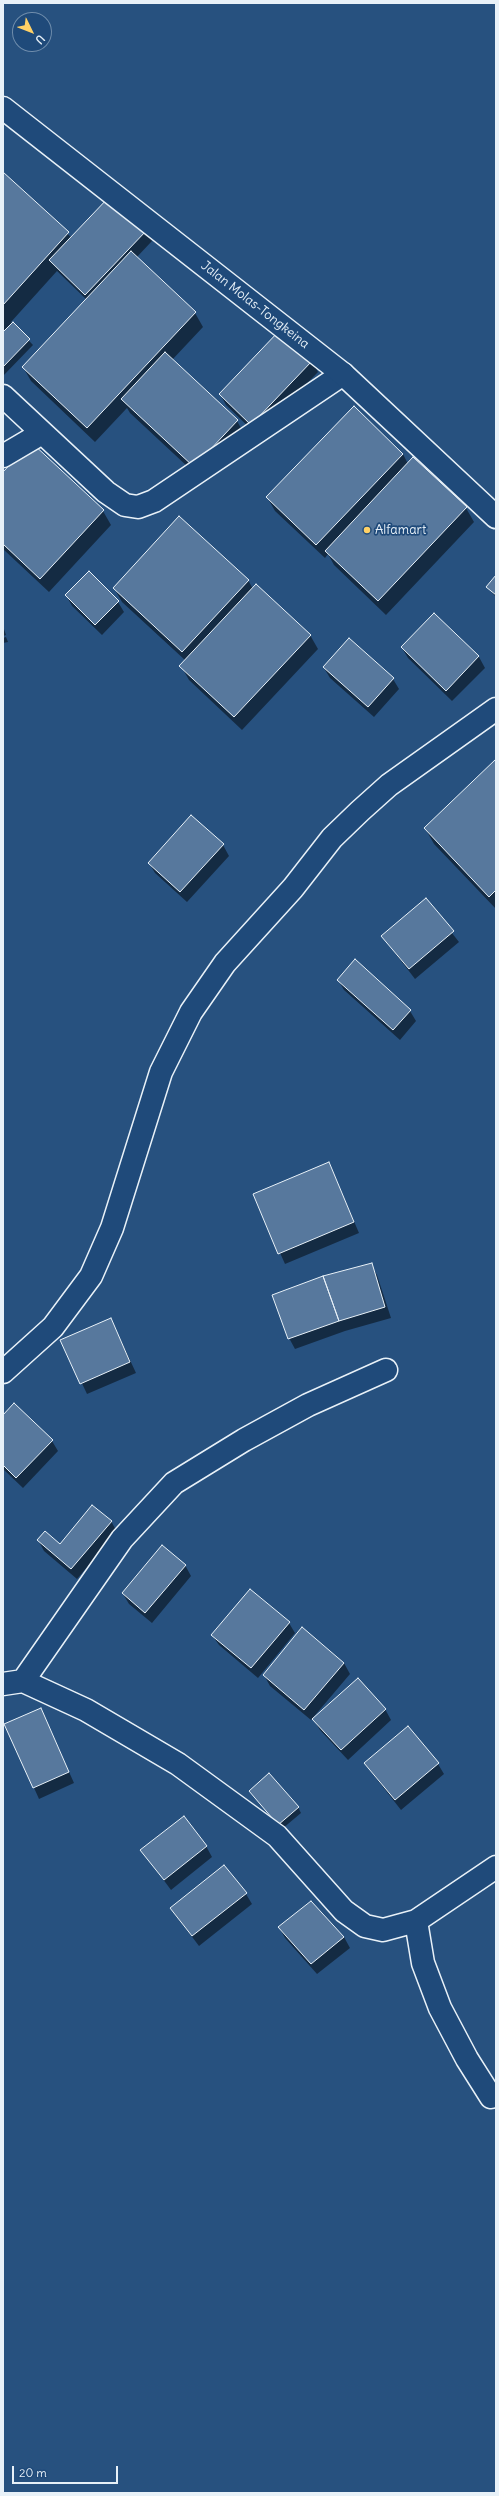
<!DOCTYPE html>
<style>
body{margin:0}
#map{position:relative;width:499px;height:2496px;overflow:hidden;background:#27517f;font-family:Delius,sans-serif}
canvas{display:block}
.frame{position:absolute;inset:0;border:4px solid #e8f1f8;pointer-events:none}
.north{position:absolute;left:12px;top:12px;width:40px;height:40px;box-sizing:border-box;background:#1f4a7a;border:1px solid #6f8dac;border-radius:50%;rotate:133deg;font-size:11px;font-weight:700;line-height:16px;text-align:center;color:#e8f1f8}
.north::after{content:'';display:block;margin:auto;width:14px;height:18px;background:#ffd166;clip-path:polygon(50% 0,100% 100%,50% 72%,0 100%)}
.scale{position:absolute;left:12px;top:2466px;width:106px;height:18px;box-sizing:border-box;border:2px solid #e8f1f8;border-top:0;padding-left:5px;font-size:12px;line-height:14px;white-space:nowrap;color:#e8f1f8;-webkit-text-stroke:3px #1f4a7a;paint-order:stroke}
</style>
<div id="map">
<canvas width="499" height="2496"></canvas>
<div class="frame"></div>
<div class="north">U</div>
<div class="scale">20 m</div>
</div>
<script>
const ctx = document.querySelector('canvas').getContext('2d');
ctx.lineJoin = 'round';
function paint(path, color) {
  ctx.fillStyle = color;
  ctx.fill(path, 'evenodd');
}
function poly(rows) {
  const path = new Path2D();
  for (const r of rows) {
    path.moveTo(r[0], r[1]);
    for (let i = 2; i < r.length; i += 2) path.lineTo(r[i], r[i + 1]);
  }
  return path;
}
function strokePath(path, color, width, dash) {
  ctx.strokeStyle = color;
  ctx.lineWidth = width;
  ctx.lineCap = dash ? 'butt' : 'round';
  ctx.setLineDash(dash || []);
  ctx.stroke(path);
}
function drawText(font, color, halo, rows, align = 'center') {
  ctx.font = font + ' Delius,sans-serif';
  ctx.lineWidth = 3.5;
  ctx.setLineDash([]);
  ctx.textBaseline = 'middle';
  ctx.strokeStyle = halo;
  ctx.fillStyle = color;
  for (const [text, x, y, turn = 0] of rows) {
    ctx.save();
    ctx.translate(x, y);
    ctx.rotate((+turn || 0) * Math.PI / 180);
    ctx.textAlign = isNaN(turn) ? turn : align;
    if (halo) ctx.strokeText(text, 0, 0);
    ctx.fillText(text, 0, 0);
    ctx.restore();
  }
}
const shadow = poly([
 [3,173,72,238,146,231,152,241,136,258,195,313,203,327,172,360,237,421,245,435,203,481,130,413,127,408,95,442,31,381,23,367,87,300,57,271,11,322,33,345,3,376],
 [312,361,318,372,257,435,226,405,220,394],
 [31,444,103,511,111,525,49,592,3,549,3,474],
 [403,454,408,464,466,508,474,522,386,615,334,565,328,554,325,558,275,511,267,497],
 [89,573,118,602,124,612,102,635,72,606,66,595],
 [496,577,496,597,487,587],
 [248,580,253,589,310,635,318,649,242,730,189,680,181,666,186,661,122,602,114,588],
 [434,614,479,657,485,668,452,701,408,658,402,648],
 [3,626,6,635,3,636],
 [6,637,8,642,3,643,3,638],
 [350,639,393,679,399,689,374,717,330,678,324,668],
 [496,760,496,909,434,844,425,828],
 [223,845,229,856,187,902,155,873,149,863],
 [426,900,459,942,415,979,382,936],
 [338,980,410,1011,416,1021,400,1040,344,990],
 [329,1163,359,1233,285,1264,254,1195],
 [371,1265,377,1275,391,1318,345,1331,295,1349,289,1338],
 [111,1319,136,1373,87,1394,62,1341],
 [3,1417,52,1441,58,1451,23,1488,3,1469],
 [111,1521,117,1532,77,1579,44,1551,38,1540,60,1545],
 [185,1565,191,1576,152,1623,129,1604,123,1594],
 [289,1623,295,1633,258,1678,219,1645,212,1635],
 [344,1663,350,1674,311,1720,270,1686,264,1675],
 [41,1709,74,1783,39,1799,6,1725],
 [385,1709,391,1720,348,1760,320,1730,314,1720],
 [365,1764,438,1764,444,1774,401,1810],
 [250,1791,298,1807,301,1813,282,1829],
 [206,1846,212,1857,171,1890,142,1851],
 [246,1894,252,1904,199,1946,171,1909],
 [311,1902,344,1937,350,1948,317,1974,285,1938,279,1927]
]);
const building = poly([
 [3,172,69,232,3,305,3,172],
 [110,196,147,230,85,295,49,260,110,196],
 [131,251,196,312,87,428,22,367,131,251],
 [13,322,30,339,3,367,3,332,13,322],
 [280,330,312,361,251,425,219,394,280,330],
 [165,352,238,420,194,467,121,399,165,352],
 [354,406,403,454,316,545,266,497,354,406],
 [31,442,104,510,40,579,3,544,3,472,31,442],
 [413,457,467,507,378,601,325,551,413,457],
 [179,516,249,580,182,652,113,588,179,516],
 [89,571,119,601,95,625,65,595,89,571],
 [496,575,496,595,486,587,496,575],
 [256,584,311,635,234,717,179,666,256,584],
 [434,613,479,656,446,691,401,647,434,613],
 [349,638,394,678,368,707,323,667,349,638],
 [496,759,496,890,489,897,424,828,496,759],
 [191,815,224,844,180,892,148,863,191,815],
 [426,898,454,931,409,969,381,936,426,898],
 [355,959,411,1010,393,1030,337,980,355,959],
 [329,1162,354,1222,278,1254,253,1194,329,1162],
 [372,1263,385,1307,339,1321,323,1276,372,1263],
 [323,1276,339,1321,288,1339,272,1295,323,1276],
 [111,1318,130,1362,80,1384,60,1340,111,1318],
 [14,1403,53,1440,16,1478,3,1465,3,1415,14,1403],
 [92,1505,112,1521,71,1569,37,1540,45,1531,60,1544,92,1505],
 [162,1545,186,1565,145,1613,122,1593,162,1545],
 [250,1589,290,1622,251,1668,211,1635,250,1589],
 [302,1627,344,1663,304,1710,263,1675,302,1627],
 [358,1678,386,1709,341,1750,312,1719,358,1678],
 [41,1708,69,1772,33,1788,4,1724,41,1708],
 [408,1726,439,1763,395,1800,364,1763,408,1726],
 [269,1773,299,1807,278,1825,249,1791,269,1773],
 [184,1816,207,1846,164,1880,140,1850,184,1816],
 [224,1865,247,1893,192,1936,170,1908,224,1865],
 [311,1901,344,1937,311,1964,278,1927,311,1901]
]);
const street = poly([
 [3,396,106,492,125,505,138,507,154,501,343,374],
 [3,456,42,433],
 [3,1372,53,1327,91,1276,112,1228,161,1072,191,1012,225,963,293,888,332,838,360,811,389,785,496,709],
 [23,1681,122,1539,174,1483,244,1440,308,1405,386,1370],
 [3,1684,23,1681,86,1710,178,1764,277,1836,344,1911,365,1926,383,1930,416,1921,496,1867],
 [416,1921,423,1963,440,2008,467,2059,491,2097]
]);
const secondary = poly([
 [3,108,343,374,496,517]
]);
const markers = [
 [367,530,4,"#ffd166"]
];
const streetNames = [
 ["Jalan Molas-Tongkeina",255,305,38]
];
const poiNames = [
 ["Alfamart",375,530]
];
paint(shadow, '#0007');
paint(building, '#57789d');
strokePath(building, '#e8f1f8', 1);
strokePath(street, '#e8f1f8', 25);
strokePath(secondary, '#e8f1f8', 25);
strokePath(street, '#1f4a7a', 22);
strokePath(secondary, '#1f4a7a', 22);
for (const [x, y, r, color] of markers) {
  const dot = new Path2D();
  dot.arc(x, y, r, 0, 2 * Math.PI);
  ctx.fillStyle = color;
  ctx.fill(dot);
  strokePath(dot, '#1f4a7a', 1.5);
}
drawText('13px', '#e8f1f8', '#1f4a7a', streetNames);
drawText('13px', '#e8f1f8', '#1f4a7a', poiNames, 'left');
</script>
